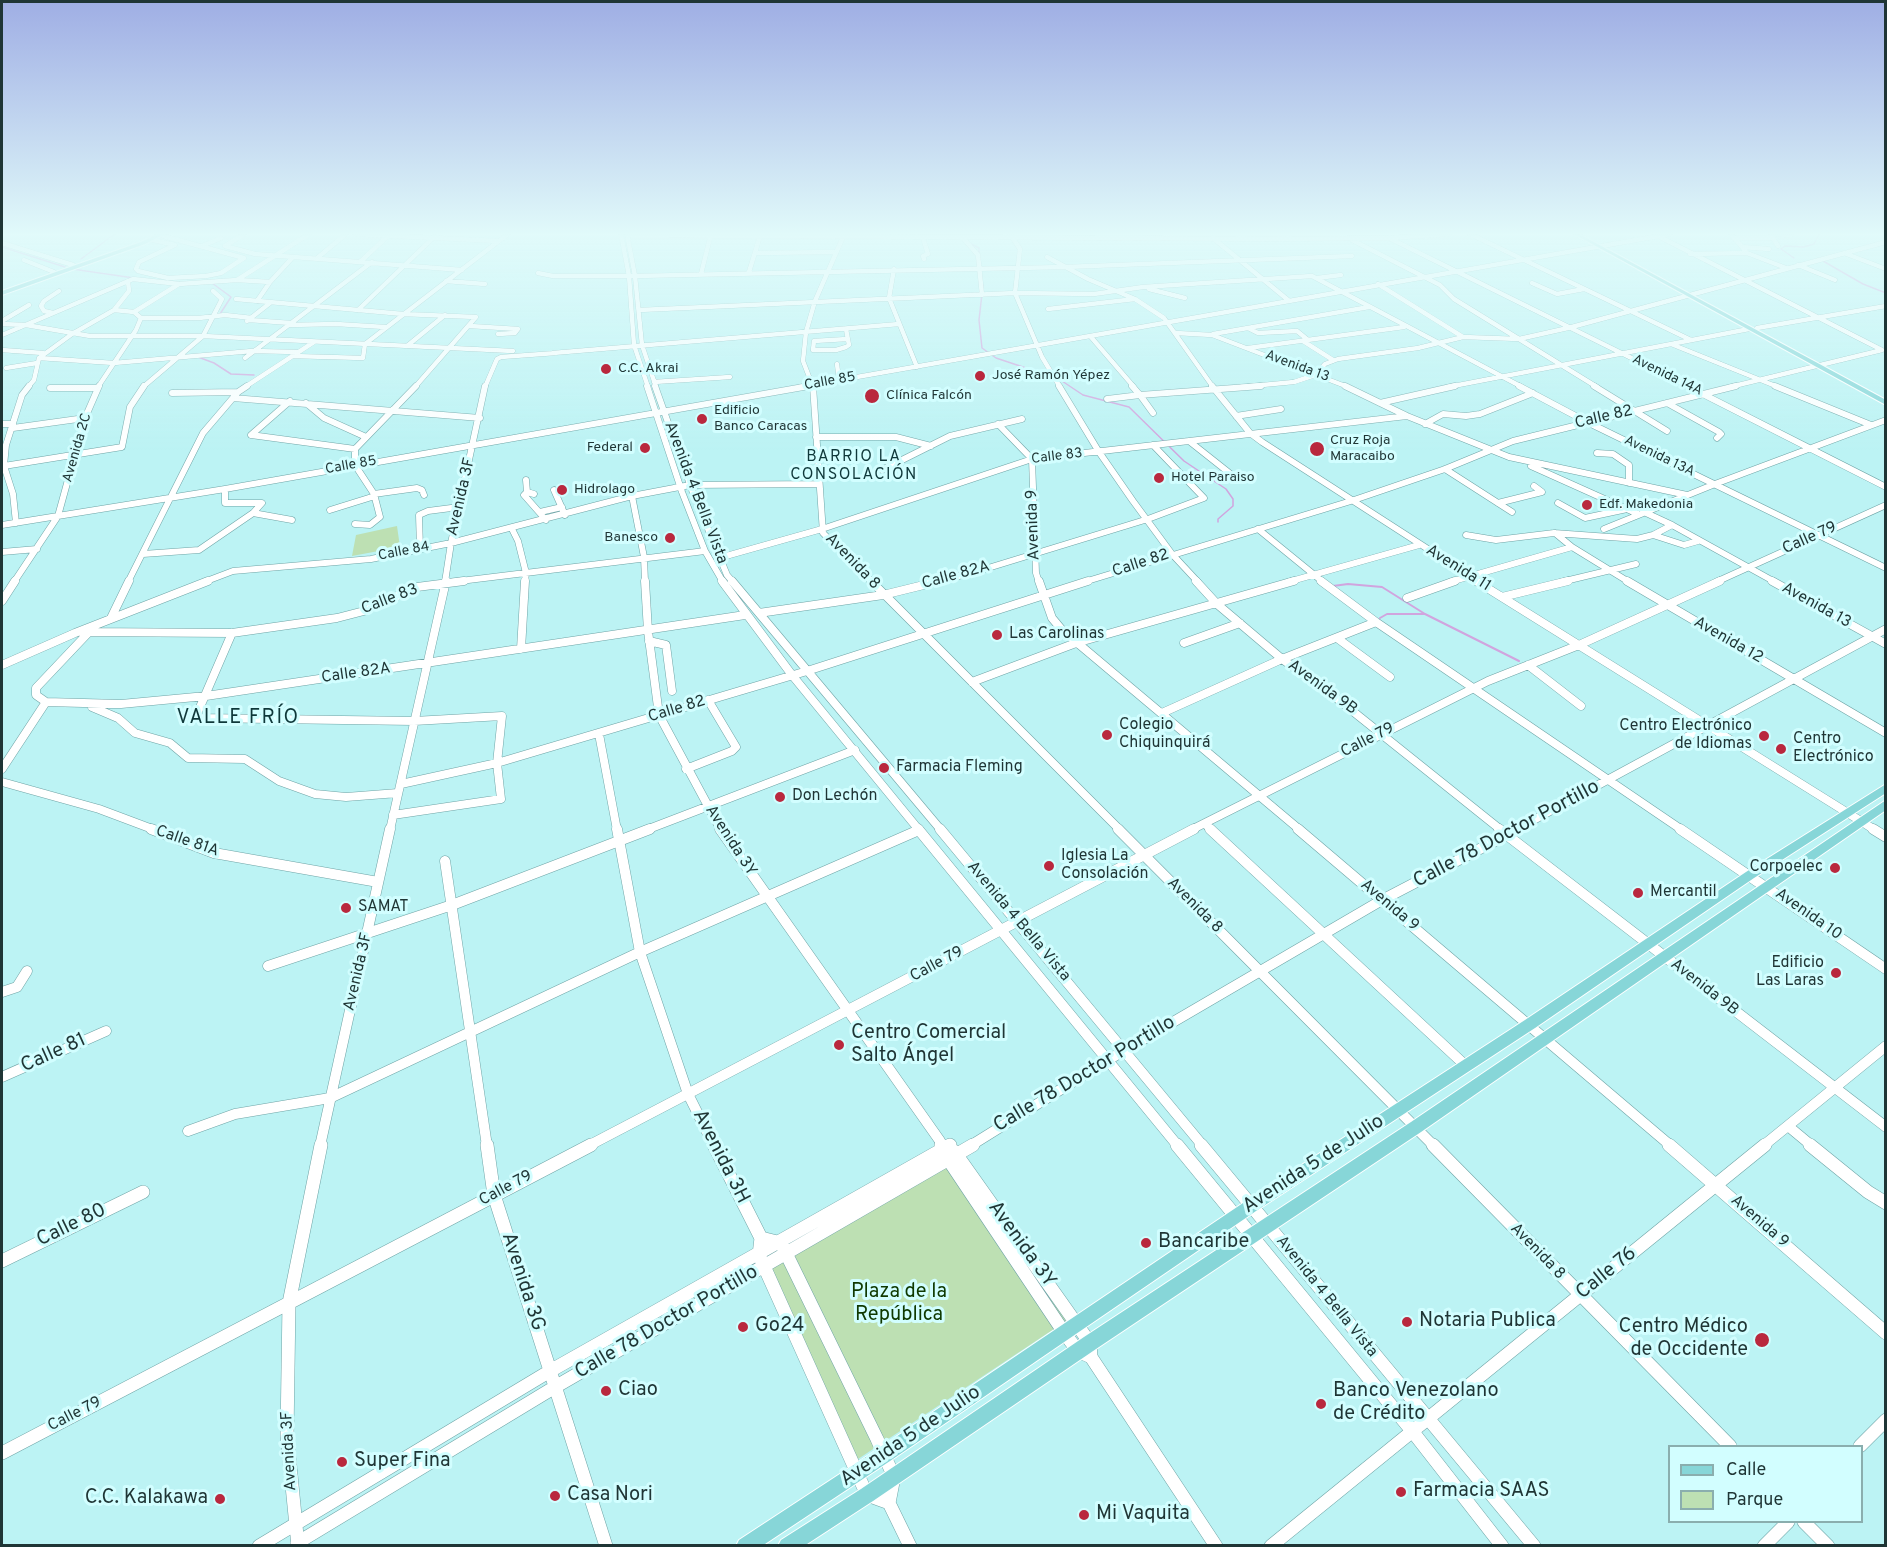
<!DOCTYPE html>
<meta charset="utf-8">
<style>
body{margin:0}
#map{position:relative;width:1887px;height:1547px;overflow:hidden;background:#bcf3f4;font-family:Overpass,sans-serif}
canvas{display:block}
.frame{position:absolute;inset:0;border:3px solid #1f3535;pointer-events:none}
.legend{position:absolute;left:1668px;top:1445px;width:195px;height:78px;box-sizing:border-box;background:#d2feff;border:2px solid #8aaeae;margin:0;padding:8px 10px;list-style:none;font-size:18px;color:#1f3535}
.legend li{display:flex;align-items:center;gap:12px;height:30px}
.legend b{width:30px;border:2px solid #8aaeae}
</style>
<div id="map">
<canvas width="1887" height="1547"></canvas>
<div class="frame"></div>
<ul class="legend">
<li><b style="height:8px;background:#87d6d8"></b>Calle</li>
<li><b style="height:16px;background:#bde0b3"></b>Parque</li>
</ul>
</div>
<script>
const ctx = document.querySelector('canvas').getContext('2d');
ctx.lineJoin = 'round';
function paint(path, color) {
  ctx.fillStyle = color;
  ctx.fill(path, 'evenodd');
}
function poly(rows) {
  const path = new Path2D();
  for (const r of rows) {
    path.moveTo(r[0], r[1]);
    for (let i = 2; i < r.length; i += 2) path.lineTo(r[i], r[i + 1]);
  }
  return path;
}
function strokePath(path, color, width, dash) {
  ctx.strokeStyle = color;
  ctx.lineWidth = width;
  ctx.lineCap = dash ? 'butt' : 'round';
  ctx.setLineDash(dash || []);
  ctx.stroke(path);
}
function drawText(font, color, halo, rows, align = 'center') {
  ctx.font = font + ' Overpass,sans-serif';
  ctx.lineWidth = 6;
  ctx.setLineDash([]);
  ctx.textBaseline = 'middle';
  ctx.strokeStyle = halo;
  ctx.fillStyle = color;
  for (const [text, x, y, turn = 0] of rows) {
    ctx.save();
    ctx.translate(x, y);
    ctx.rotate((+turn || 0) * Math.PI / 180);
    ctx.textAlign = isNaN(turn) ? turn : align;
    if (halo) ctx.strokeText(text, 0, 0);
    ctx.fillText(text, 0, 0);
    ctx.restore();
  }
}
const green = poly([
 [397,526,400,547,352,556,356,535],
 [950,1154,1069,1319,849,1465,760,1264]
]);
const streamFar1 = poly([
 [105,241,115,234],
 [969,243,979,248,979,256],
 [2,247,65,267],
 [1794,258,1781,249,1785,246,1803,247,1814,244,1819,234],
 [81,259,104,242],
 [1823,261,1863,284,1886,293],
 [72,269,134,278],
 [212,283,231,297,220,314],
 [983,285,979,320,982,348,996,358,1050,376],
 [198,357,214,363,231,374,254,375],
 [1059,379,1083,395,1129,407,1184,461,1226,489,1233,499,1233,506,1218,519,1218,522]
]);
const stream = poly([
 [1333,586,1348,584,1382,587,1425,614,1519,661],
 [1380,618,1387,614,1425,614]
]);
const minorFar4 = poly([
 [244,234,225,246,255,254,462,270],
 [355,234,497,241],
 [621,234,629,276,634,345,648,387],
 [627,234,635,276,642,345,656,387],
 [1010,234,1020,249,1015,293,1042,357,1060,387],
 [1470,234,1691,340],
 [1731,234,1747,253,1786,268],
 [1771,234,1791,235],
 [628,235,1267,239,1390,238,1449,234],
 [1656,235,1882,350],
 [923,238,928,254,923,256,924,259],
 [963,238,978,255,982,295],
 [1213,238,1288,300],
 [1735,238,1773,238,1778,246],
 [1391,239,1690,387],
 [153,240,175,245,139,262,136,269,138,271,168,278,206,276,221,273,244,258,163,236],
 [1352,240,1440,285,1454,299,1597,387],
 [2,243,73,265],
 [202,246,221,238],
 [1742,247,1769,249],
 [755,253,836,252],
 [1844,253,1886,269],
 [1690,254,1747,253],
 [1047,257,1088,279,1135,299,1164,318,1213,387],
 [316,259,346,234],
 [24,260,54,272],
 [360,262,390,234],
 [1798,265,1835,280],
 [894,269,889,298,917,367],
 [749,272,760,236],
 [538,273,553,276,635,276,1065,267,1352,256],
 [701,274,711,234],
 [1317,278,1341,275],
 [237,280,309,234],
 [446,281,485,284],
 [1532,283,1557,294,1584,289],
 [1378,284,1463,337],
 [1149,289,1185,298],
 [236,299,403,314,476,317,415,387],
 [257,301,270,282,293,257],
 [1048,309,1135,299],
 [114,310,134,312],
 [358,310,435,236],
 [639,310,1015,293,1094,294,1143,287,1312,276,1522,387],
 [53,313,44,311,41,306,44,301,59,291],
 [141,318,199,318,225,315,252,318],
 [249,320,291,323],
 [2,321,29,305],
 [247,321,270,303],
 [2,324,26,325,90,336,203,336,513,351],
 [289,325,336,324,385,327],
 [470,326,518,329,515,333,498,334],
 [1248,328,1258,333,1297,331,1308,340],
 [1757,328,1886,306],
 [846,329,849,345,846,347,836,350,813,350,814,341,847,339],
 [1176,333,1212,335,1348,387],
 [1213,334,1369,307],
 [2,335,133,279,179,284,237,280,270,282],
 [1091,337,1134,387],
 [1303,341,1333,360],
 [1671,344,1778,387],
 [407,346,445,315],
 [1248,348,1404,327],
 [2,350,43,353],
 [553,353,899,324],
 [292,356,363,358,365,344,508,234],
 [39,358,114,363,252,351,297,352],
 [245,358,372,262],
 [837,364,839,380],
 [6,368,37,363],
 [654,382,730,377],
 [28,387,34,380,39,358,72,334,114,310,129,291,128,281],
 [98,387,136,330,141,318,134,312,179,284],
 [143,387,203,336,222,299,213,291],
 [245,387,314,342],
 [485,387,497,359,501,357,556,353],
 [800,387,1670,234],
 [813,387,803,361,806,332,815,301,843,237],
 [1241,387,1294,382,1315,375,1325,364,1338,359,1418,348,1463,337,1519,339,1568,328,1886,242],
 [1448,387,1749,329],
 [1730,387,1882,350]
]);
const minorFar3 = poly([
 [647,386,682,492,705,551,723,582],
 [655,386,692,490,727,575,733,582],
 [813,386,823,533,872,582],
 [1059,386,1099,452,1133,501,1172,554,1198,582],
 [1132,386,1140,395,1261,386],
 [1212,386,1250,433,1262,442,1479,582],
 [1345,386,1407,416,1509,457,1687,495],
 [1519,386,1587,422,1886,568],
 [1594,386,1667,431],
 [1687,386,1886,487],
 [1775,386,1871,425],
 [50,388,98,388],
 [172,393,238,392],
 [233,398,480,418],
 [1107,399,1140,395,1153,413],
 [306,403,324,418,366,437],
 [1380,403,1455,386],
 [1667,403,1719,432,1721,434,1717,438],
 [1236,416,1281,409],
 [2,424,10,424,13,428,85,418],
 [998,424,1032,459,1036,573,1039,582],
 [1425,424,1443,414,1466,416,1480,414,1533,393],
 [251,435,355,449],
 [251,435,290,401],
 [816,437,896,437,931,446],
 [1189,441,1237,479],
 [1597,453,1613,454,1629,465,1629,483],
 [4,466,122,447,130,407,144,386],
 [1531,466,1638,514],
 [1445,469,1512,512],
 [882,470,950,436,1022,419],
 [526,480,527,492],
 [554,490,565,515],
 [374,494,417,488,422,490,424,495],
 [534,494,527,492,524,495,546,520],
 [632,496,644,557,645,582],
 [1498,503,1542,492,1534,486],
 [1558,503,1585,518,1627,509],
 [330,510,375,496],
 [540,512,562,507],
 [253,513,292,520],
 [16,523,13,494,4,466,6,445,22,395,29,386],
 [355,524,370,525,380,517,374,494,355,465,355,449,416,386],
 [2,525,225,489,809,386],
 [1672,525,1775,582],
 [512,529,518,541,526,573,525,582],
 [1258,529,1323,582],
 [1604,529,1715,484,1886,420],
 [1466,535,1496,540,1554,533,1637,539,1653,535,1672,525,1644,512],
 [1653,535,1684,545,1698,541],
 [1572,547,1629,582],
 [420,549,419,515,428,511,459,507],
 [2,552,37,549],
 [143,554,199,550,253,513,262,503,225,503,225,489],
 [719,558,822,529,1032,459,1407,416],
 [14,582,58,516,85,418,99,386],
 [128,582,203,433,238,392,247,386],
 [204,582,233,571,371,559,451,543,632,496,690,485,819,484],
 [445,582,451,543,485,386],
 [452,582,705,551],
 [934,582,975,572,1148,519,1204,498,1153,445],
 [1084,582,1351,501,1445,469,1513,441,1736,386],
 [1288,582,1419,545],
 [1450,582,1572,547,1555,533],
 [1561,582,1636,564],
 [1716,582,1886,505]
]);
const minorFar2 = poly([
 [645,581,648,631,659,715,721,830],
 [722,581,792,675,919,830],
 [732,581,941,830],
 [871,581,1120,830],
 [1039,581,1052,618,1062,630,1300,830],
 [1196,581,1217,604,1282,659,1330,693,1501,830],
 [1321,581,1376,622,1682,830],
 [1476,581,1875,830],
 [1627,581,1886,733],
 [1772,581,1886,644],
 [1502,597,1568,581],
 [1407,598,1455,581],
 [2,601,15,581],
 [759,613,883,595,940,581],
 [111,618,129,581],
 [82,632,232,633,337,618,364,611,417,587,464,581],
 [232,633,197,714,200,718,414,721,502,716,497,763,501,799,393,815],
 [1337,638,1390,677],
 [649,641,666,645,672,691],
 [1184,643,1240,623],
 [521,649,525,581],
 [2,665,75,633,208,581],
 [1528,665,1581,706],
 [972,682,1076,643,1294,581],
 [46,702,36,695,36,688,89,632],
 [92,707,118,718,135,733,170,743,188,758,245,759,279,781,315,794,346,797,398,793],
 [1162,713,1282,659,1376,622],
 [599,734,617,830],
 [2,769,46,702,121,704,206,696,745,615],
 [686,769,732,751,736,747,708,700],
 [2,782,99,809,155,830],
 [401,784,497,763,807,671,1088,581],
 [1205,824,1212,830],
 [390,830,446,581],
 [646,830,855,750],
 [1191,830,1488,681,1579,645,1720,581],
 [1515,830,1886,629]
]);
const minorFar1 = poly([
 [151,829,214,853,378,882],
 [617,829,640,952,688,1094,714,1146],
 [720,829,940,1141,941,1146],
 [918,829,1178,1146],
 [940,829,1203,1146],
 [1118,829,1434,1146],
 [1210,829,1466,1066],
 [1298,829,1671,1146],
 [1499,829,1886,1127],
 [1680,829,1886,969],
 [1873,829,1886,837],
 [445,861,487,1146],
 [268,966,452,905,650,829],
 [2,992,17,987,27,971],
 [2,1077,106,1031],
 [1788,1126,1812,1146],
 [188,1131,235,1114,330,1098,640,952,919,830],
 [320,1146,390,829],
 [588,1146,1194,829],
 [970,1146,1108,1060,1382,900,1518,829],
 [1763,1146,1886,1046]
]);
const minor = poly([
 [487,1145,494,1195,606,1546],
 [714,1145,761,1238,759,1255,867,1495,889,1503,910,1546],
 [941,1145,942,1150,1065,1334,1078,1351,1091,1357],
 [1177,1145,1413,1432,1502,1546],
 [1201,1145,1534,1546],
 [1433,1145,1730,1446],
 [1669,1145,1886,1333],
 [1810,1145,1868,1192,1886,1203],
 [954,1151,1090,1343,1091,1357,1216,1546],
 [761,1238,781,1243,877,1439,894,1477,889,1503],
 [2,1261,143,1192],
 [1860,1446,1886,1420],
 [2,1453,591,1145],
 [1804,1522,1828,1546],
 [297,1543,555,1387,973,1145],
 [259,1546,550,1371,950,1145],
 [298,1546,287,1435,289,1303,321,1145],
 [1271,1546,1765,1145],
 [1764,1546,1788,1522]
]);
const major = poly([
 [158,234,164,234,145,244,2,295,2,291,141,242,158,234],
 [1574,234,1579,234,1886,400,1886,405,1574,234],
 [1886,784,1886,793,1754,878,1535,1028,1256,1211,890,1461,762,1546,736,1546,739,1540,878,1449,1246,1201,1525,1020,1746,872,1886,784],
 [1886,800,1886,810,1421,1132,1096,1349,873,1501,804,1546,778,1546,781,1540,861,1489,1084,1337,1411,1122,1886,800]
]);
const markers = [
 [606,369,6,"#b9283e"],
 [980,376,6,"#b9283e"],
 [872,396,8,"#b9283e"],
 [702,419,6,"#b9283e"],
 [645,448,6,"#b9283e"],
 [1317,449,8,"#b9283e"],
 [1159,478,6,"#b9283e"],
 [562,490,6,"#b9283e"],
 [1587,505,6,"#b9283e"],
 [670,538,6,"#b9283e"],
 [997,635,6,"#b9283e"],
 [1107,735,6,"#b9283e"],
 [1764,736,6,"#b9283e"],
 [1781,749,6,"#b9283e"],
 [884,768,6,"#b9283e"],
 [780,797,6,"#b9283e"],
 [1049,866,6,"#b9283e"],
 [1835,868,6,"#b9283e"],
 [1638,893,6,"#b9283e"],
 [346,908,6,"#b9283e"],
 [1836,973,6,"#b9283e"],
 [839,1045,6,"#b9283e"],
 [1146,1243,6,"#b9283e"],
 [1407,1322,6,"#b9283e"],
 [743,1327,6,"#b9283e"],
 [1762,1340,8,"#b9283e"],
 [606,1391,6,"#b9283e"],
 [1321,1404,6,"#b9283e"],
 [342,1462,6,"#b9283e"],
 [1401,1492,6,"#b9283e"],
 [555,1496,6,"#b9283e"],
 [220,1499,6,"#b9283e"],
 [1084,1515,6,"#b9283e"]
];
const farStreetnames = [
 ["Avenida 13",1297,367,20],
 ["Avenida 14A",1667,376,26],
 ["Calle 85",830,382,-10],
 ["Avenida 2C",78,448,-74],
 ["Calle 83",1057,457,-7],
 ["Avenida 13A",1659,457,26],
 ["Calle 85",351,466,-10],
 ["Calle 84",404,552,-11]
];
const farPoinames = [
 ["C.C. Akrai",618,369],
 ["José Ramón Yépez",992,376],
 ["Clínica Falcón",886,396],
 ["Edificio",714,411],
 ["Banco Caracas",714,427],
 ["Cruz Roja",1330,441],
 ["Maracaibo",1330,457],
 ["Federal",633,448,"right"],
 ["Hotel Paraiso",1171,478],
 ["Hidrolago",574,490],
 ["Edf. Makedonia",1599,505],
 ["Banesco",658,538,"right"]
];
const streetNames = [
 ["Calle 82",1604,418,-13],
 ["Avenida 4 Bella Vista",695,493,69],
 ["Avenida 3F",462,497,-77],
 ["Avenida 9",1034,525,-92],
 ["Calle 79",1810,539,-24],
 ["Avenida 8",852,562,46],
 ["Calle 82",1141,564,-18],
 ["Avenida 11",1458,569,32],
 ["Calle 82A",956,576,-15],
 ["Calle 83",390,600,-21],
 ["Avenida 13",1816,606,29],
 ["Avenida 12",1728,641,30],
 ["Calle 82A",356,674,-8],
 ["Avenida 9B",1322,688,36],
 ["Calle 82",677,710,-17],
 ["Calle 79",1368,741,-27],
 ["Avenida 3Y",730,841,57],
 ["Calle 81A",187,842,19],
 ["Avenida 8",1194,906,45],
 ["Avenida 9",1389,906,40],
 ["Avenida 10",1808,915,35],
 ["Avenida 4 Bella Vista",1018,922,50],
 ["Calle 79",937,965,-28],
 ["Avenida 3F",359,972,-77],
 ["Avenida 9B",1704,988,38],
 ["Calle 79",506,1189,-28],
 ["Avenida 9",1759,1222,41],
 ["Avenida 8",1537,1252,46],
 ["Avenida 4 Bella Vista",1326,1297,51],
 ["Calle 79",75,1415,-27],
 ["Avenida 3F",290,1451,-93]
];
const farQuarternames = [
 ["BARRIO LA",854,458],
 ["CONSOLACIÓN",854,476]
];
const poiNames = [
 ["Las Carolinas",1009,635],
 ["Colegio",1119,726],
 ["Chiquinquirá",1119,744],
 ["Centro Electrónico",1752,727,"right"],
 ["de Idiomas",1752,745,"right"],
 ["Centro",1793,740],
 ["Electrónico",1793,758],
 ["Farmacia Fleming",896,768],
 ["Don Lechón",792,797],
 ["Iglesia La",1061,857],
 ["Consolación",1061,875],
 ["Corpoelec",1823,868,"right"],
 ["Mercantil",1650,893],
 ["SAMAT",358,908],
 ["Edificio",1824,964,"right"],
 ["Las Laras",1824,982,"right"]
];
const quarterNames = [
 ["VALLE FRÍO",238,719]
];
const nearStreetnames = [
 ["Calle 78 Doctor Portillo",1507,835,-28],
 ["Calle 81",54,1054,-24],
 ["Calle 78 Doctor Portillo",1085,1075,-31],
 ["Avenida 3H",720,1157,63],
 ["Avenida 5 de Julio",1314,1165,-33],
 ["Calle 80",72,1226,-26],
 ["Avenida 3Y",1021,1245,54],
 ["Calle 76",1607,1274,-39],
 ["Avenida 3G",522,1282,72],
 ["Calle 78 Doctor Portillo",667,1323,-30],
 ["Avenida 5 de Julio",911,1437,-34]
];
const nearPoinames = [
 ["Centro Comercial",851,1034],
 ["Salto Ángel",851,1057],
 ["Bancaribe",1158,1243],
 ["Notaria Publica",1419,1322],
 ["Go24",755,1327],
 ["Centro Médico",1748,1328,"right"],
 ["de Occidente",1748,1351,"right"],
 ["Ciao",618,1391],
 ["Banco Venezolano",1333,1392],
 ["de Crédito",1333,1415],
 ["Super Fina",354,1462],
 ["Farmacia SAAS",1413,1492],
 ["Casa Nori",567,1496],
 ["C.C. Kalakawa",208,1499,"right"],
 ["Mi Vaquita",1096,1515]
];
const nearParknames = [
 ["Plaza de la",899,1293],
 ["República",899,1316]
];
paint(green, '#bde0b3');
strokePath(streamFar1, '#d1a4de', 1.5);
strokePath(stream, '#d1a4de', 2);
strokePath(minorFar4, '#6fa4a6', 5);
strokePath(minorFar3, '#6fa4a6', 7);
strokePath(minorFar2, '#6fa4a6', 9);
strokePath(minorFar1, '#6fa4a6', 11);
strokePath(minor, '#6fa4a6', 14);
strokePath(major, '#fff', 2);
strokePath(minorFar4, '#fff', 4.5);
strokePath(minorFar3, '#fff', 6);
strokePath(minorFar2, '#fff', 8);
strokePath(minorFar1, '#fff', 10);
strokePath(minor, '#fff', 13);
paint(major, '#87d6d8');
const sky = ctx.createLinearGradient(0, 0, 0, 450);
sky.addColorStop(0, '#9faee4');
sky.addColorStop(0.52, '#e1fafa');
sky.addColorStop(1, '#e1fafa00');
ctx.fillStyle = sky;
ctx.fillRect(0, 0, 1887, 450);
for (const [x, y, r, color] of markers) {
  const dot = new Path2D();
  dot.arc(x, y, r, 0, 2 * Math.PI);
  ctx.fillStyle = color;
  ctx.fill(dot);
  strokePath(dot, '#d2feff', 2);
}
drawText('14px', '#1f3535', '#d2feff', farStreetnames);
drawText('14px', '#1f3535', '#d2feff', farPoinames, 'left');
drawText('16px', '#1f3535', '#d2feff', streetNames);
ctx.letterSpacing = '1.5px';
drawText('16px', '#0f383a', '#d2feff', farQuarternames);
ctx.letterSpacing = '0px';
drawText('16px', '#1f3535', '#d2feff', poiNames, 'left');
ctx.letterSpacing = '1.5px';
drawText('20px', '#0f383a', '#d2feff', quarterNames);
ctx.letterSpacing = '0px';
drawText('20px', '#1f3535', '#d2feff', nearStreetnames);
drawText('20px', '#1f3535', '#d2feff', nearPoinames, 'left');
drawText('20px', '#0f3900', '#d2feff', nearParknames);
</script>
